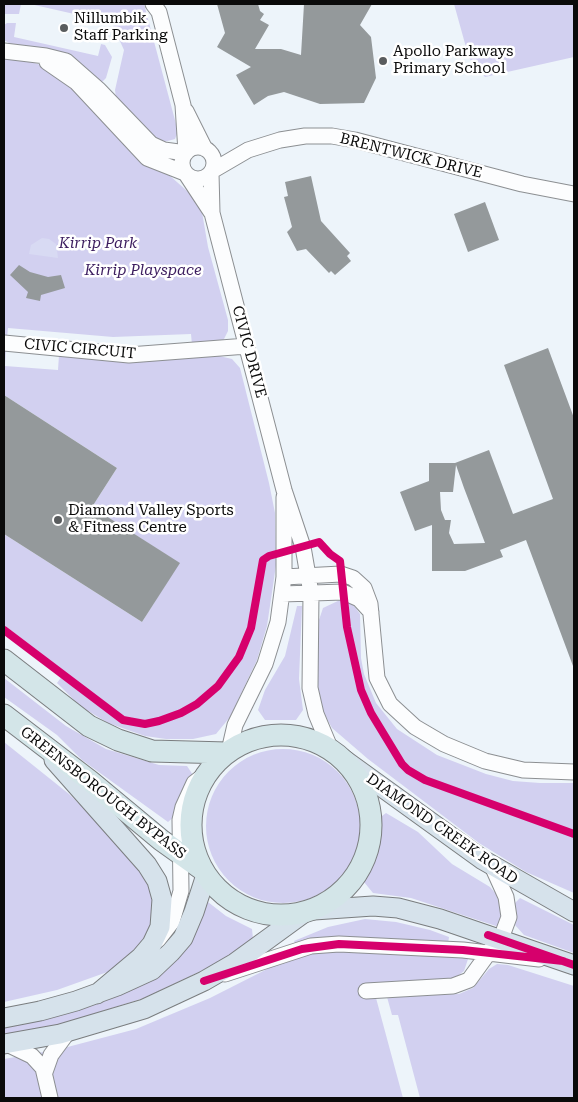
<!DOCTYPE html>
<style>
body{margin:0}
#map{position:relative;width:578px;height:1102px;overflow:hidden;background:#edf4fa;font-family:"Roboto Serif",serif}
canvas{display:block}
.frame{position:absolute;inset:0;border:5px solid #0a0a0a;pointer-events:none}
</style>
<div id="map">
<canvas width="578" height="1102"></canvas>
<div class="frame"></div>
</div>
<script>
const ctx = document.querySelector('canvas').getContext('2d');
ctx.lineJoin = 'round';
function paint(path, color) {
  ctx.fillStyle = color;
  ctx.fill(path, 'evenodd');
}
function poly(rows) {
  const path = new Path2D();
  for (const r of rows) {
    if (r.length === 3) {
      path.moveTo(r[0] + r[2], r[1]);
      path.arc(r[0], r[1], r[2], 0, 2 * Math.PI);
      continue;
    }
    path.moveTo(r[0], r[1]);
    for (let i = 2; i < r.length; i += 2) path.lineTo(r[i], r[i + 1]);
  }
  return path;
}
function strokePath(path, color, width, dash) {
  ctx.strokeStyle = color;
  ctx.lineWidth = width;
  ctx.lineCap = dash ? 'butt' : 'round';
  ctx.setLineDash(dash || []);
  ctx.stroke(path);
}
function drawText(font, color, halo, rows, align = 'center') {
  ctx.font = font + ' "Roboto Serif",serif';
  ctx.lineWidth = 5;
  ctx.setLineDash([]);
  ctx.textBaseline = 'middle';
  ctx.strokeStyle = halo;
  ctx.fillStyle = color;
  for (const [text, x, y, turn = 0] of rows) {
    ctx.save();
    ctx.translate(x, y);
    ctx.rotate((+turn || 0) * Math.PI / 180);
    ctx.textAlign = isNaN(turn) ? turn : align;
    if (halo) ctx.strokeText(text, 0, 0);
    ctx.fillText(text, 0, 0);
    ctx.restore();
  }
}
const green = poly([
 [4,4,21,4,19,14,4,14],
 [30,4,144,4,176,124,177,134,175,139,160,143,116,98,115,90,124,50,119,39,112,33,114,23],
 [454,4,574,4,574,57,485,77,469,58],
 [7,23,16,23,14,37,98,56,101,44,105,45,112,57,106,78,101,83,9,43,4,40,4,25],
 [4,58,28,61,47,67,195,198,202,212,208,247,228,320,228,331,224,339,220,342,192,345,191,334,113,337,8,328,7,338,4,338],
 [4,348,6,349,5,366,58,370,59,355,215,355,232,359,240,368,269,483,275,513,276,565,267,626,257,660,230,717,216,734,193,739,166,739,145,736,108,723,80,706,57,683,65,672,4,625,4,534,142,622,179,563,92,507,117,468,4,395],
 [340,600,352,603,360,614,361,658,364,674,376,703,397,729,437,755,486,774,513,781,540,783,574,783,574,893,526,872,479,843,368,759,332,728,322,710,319,694,317,676,319,620,323,608],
 [297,606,302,606,299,679,303,710,296,720,265,720,258,710,265,690,285,656],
 [4,678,66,726,106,749,159,765,187,766,193,775,176,815,168,822,82,760,57,735,4,697],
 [4,742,69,794,125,847,153,890,153,921,146,941,113,970,57,990,4,1002],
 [283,826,77],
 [386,813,418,832,452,864,490,887,496,894,502,911,499,927,411,898,373,893,364,882,376,858,382,816],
 [520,898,574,925,574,953,524,935,515,925,517,915,515,903],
 [208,902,226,916,252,929,253,939,226,959,144,998,51,1027,4,1036,4,1025,188,945,196,932],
 [365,919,396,922,430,930,449,937,448,944,296,945,294,941,328,927],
 [328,949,463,957,468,959,464,971,455,978,361,984,363,999,376,998,403,1098,4,1098,4,1059,60,1049,136,1029,210,998,285,960],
 [497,964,508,965,574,986,574,1098,420,1098,398,1015,392,1015,387,997,459,994,473,988,489,969]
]);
const pitch = poly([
 [42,238,49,239,56,244,58,258,29,254,31,245]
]);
const building = poly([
 [217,4,258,4,260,11,264,14,260,20,269,25,255,49,281,49,301,55,304,4,372,4,360,25,371,37,376,78,364,103,320,104,284,92,268,96,254,105,236,75,251,67,217,47,225,33],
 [311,176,321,221,350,253,347,256,351,261,335,275,331,271,329,273,306,249,297,251,287,232,292,227,284,197,288,196,285,182],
 [485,202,499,240,468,252,454,214],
 [19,265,30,272,48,277,61,275,65,288,41,295,40,301,26,298,28,292,10,275],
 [548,348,574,418,573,666,526,540,500,550,503,557,465,571,432,571,432,525,415,531,400,492,429,481,429,463,455,463,489,450,513,514,553,499,504,365],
 [456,465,464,488,485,543,454,544,449,533,451,520,445,520,441,510,440,492,453,492],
 [4,395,117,468,92,507,180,563,142,622,4,534]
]);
const minor = poly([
 [153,4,159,12,183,105,186,152],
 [4,51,46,56,66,61,99,90,151,144,164,150,186,153],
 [47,62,76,82,147,158,185,173],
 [186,111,205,149],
 [198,163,16],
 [212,171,248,150,280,140,305,136,332,136,355,140,522,184,574,194],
 [211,173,212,213,284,490,303,547,311,593,310,688,316,714,331,750],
 [186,174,211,212],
 [4,343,129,355,247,346],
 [284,577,341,574,353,578,364,588,370,604,377,678,390,704,415,727,444,744,485,761,523,770,574,772],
 [282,594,343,592,359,599,371,612],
 [229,751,235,725,265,664,278,622,284,577,284,497],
 [158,940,172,922,181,891,180,820,183,807,194,783,207,773],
 [225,974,311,946,339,944,463,950,539,959],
 [366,991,453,986,469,980,503,933,509,917,506,897,492,866],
 [7,1044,32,1056,43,1068,50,1098],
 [45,1072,51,1055,68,1032]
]);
const major = poly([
 [339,756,483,860,574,912],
 [54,760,147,865,157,881,162,899,160,927,152,944,141,957,97,994],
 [314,910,373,906,398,908,440,919,574,965],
 [4,1018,40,1011,76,1001,117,986,152,970,171,952,183,938,194,912,206,875],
 [4,1044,60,1034,144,1009,204,981,235,963,305,912]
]);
const highway = poly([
 [4,660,89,726,118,740,152,751,227,753],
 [4,715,90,781,161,840,203,870],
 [281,825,90]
]);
const cycleway = poly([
 [4,630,123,720,145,724,159,721,181,713,197,704,218,686,239,657,251,628,263,560,269,556,319,542,330,554,340,561,347,627,361,690,371,713,402,764,408,770,425,780,574,834],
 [488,935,574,965],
 [204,981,302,949,339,944,463,950,563,961]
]);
const markers = [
 [64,28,5,"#595c5e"],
 [383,61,5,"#595c5e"],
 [58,520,5,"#595c5e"]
];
const poiNames = [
 ["Nillumbik",74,19],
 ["Staff Parking",74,36],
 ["Apollo Parkways",393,52],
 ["Primary School",393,69],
 ["Diamond Valley Sports",68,511],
 ["& Fitness Centre",68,528]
];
const streetNames = [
 ["BRENTWICK DRIVE",411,156,14],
 ["CIVIC CIRCUIT",80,349,5],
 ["CIVIC DRIVE",249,352,75],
 ["GREENSBOROUGH BYPASS",103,793,38],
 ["DIAMOND CREEK ROAD",442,829,35]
];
const parkNames = [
 ["Kirrip Park",98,244],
 ["Kirrip Playspace",143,271]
];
paint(green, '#d2d0f0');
paint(pitch, '#d8daf3');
paint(building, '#94999b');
strokePath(minor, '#8c8f92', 17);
strokePath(major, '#7a7d7f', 21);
strokePath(highway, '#7a7d7f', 23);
strokePath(minor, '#fcfdfe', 15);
strokePath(major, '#d6e2eb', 19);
strokePath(highway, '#d3e5e8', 21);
strokePath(cycleway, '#d6006c', 8);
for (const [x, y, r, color] of markers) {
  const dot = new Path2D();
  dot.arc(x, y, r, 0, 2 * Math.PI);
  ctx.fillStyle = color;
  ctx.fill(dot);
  strokePath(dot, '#fff', 2);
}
drawText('15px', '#0a0a0a', '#fff', poiNames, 'left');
drawText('15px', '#0a0a0a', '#fff', streetNames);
drawText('italic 15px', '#3c1d5f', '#fff', parkNames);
</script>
